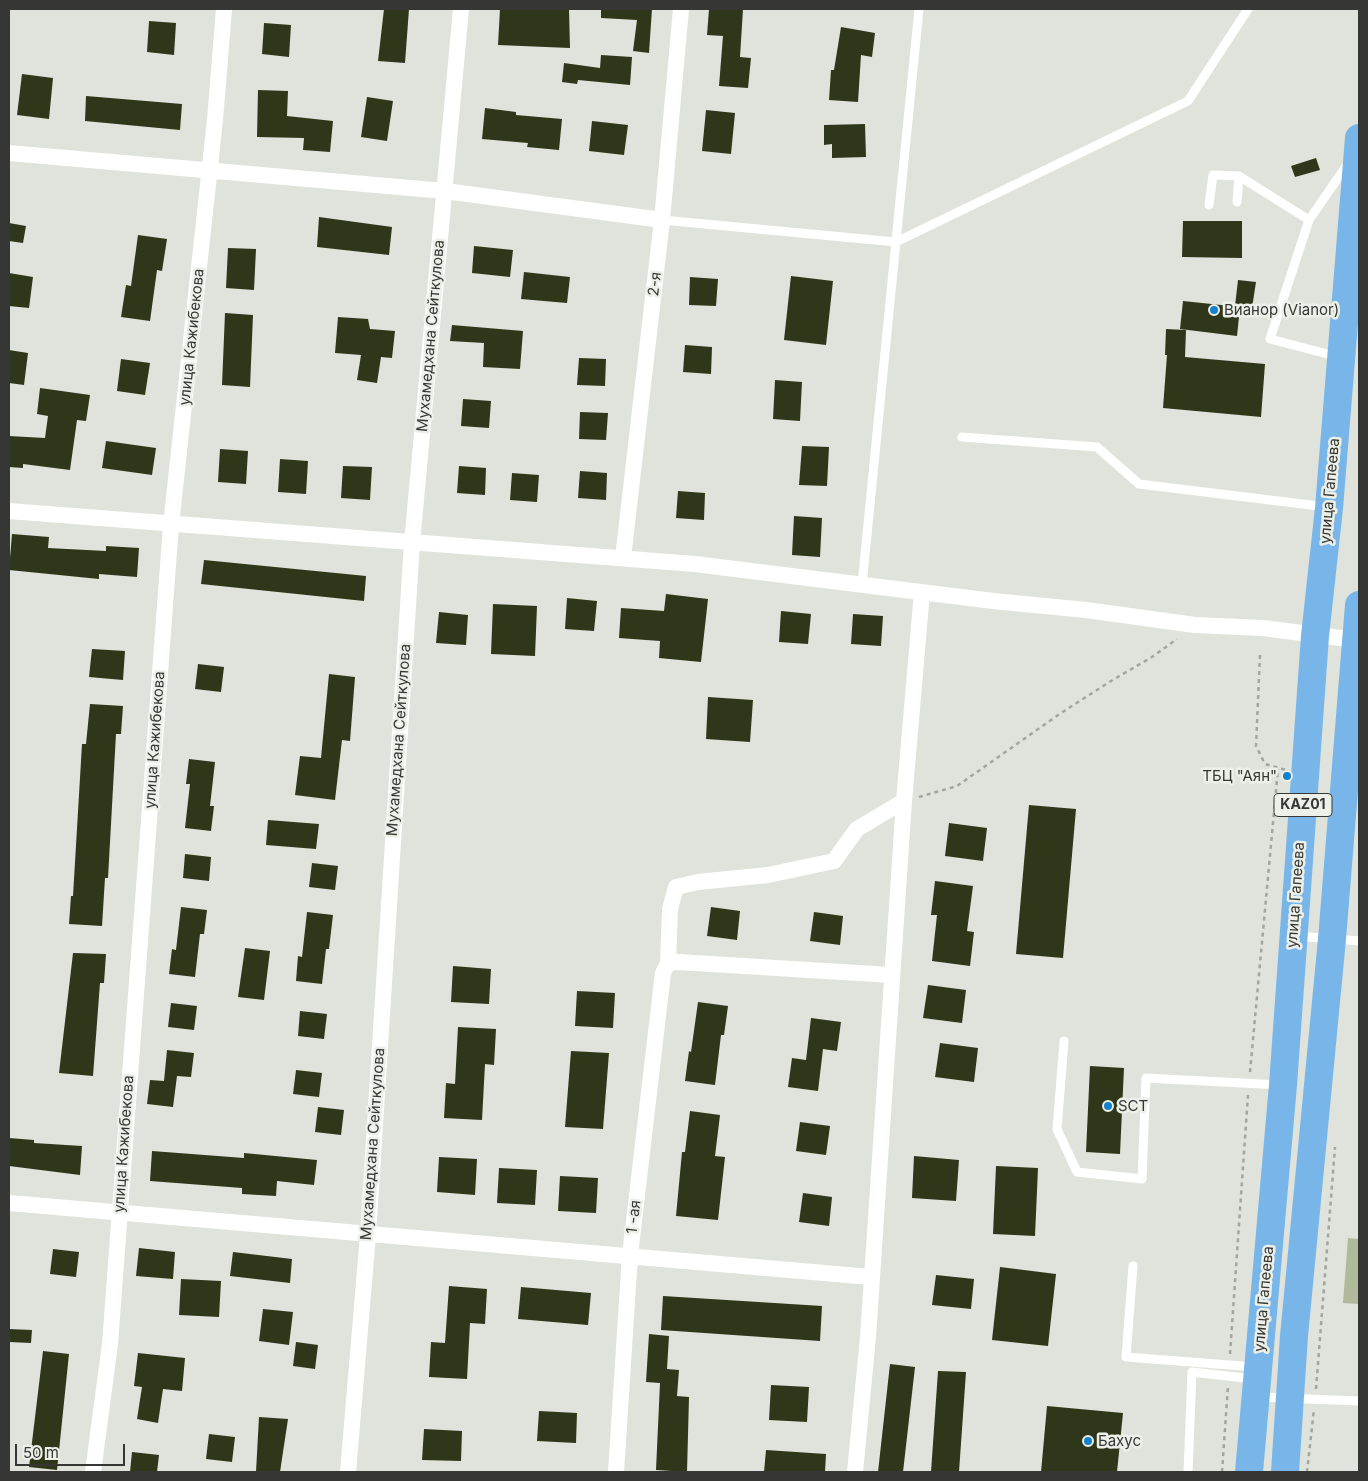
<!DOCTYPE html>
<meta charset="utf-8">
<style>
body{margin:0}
#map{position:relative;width:1368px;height:1481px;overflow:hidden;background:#e0e3db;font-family:Inter,sans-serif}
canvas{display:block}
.frame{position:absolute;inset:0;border:10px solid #363734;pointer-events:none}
.scale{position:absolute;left:15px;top:1444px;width:110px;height:22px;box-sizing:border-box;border:2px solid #363734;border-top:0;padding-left:6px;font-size:15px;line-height:18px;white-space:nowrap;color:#363734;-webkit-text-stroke:4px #edf0e8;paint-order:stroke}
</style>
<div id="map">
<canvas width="1368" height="1481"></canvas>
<div class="frame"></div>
<div class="scale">50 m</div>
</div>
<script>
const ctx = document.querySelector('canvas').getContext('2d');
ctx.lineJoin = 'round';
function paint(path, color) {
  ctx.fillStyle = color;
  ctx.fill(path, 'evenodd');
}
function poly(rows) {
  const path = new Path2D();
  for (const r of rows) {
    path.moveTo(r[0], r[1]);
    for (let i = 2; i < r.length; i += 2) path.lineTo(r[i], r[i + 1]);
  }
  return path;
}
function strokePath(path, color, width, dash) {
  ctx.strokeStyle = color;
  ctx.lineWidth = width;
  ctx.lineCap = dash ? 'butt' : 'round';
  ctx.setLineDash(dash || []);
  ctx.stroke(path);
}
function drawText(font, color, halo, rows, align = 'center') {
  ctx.font = font + ' Inter,sans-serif';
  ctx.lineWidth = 5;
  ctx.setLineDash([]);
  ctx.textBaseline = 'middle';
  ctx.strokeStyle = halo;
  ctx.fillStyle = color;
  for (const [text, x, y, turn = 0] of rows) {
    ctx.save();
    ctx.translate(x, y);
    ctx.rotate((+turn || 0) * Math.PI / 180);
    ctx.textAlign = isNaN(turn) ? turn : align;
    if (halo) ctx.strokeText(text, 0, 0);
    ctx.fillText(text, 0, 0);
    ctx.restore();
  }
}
const green = poly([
 [1348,1238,1359,1239,1359,1304,1343,1303]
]);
const building = poly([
 [384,9,409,9,405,63,378,61],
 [500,9,569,9,570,48,498,45],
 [601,9,652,9,649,53,633,51,637,20,601,18],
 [709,9,743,9,740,57,751,58,748,88,719,86,723,36,707,35],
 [149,21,176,23,174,55,147,52],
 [264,23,291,25,289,57,262,54],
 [841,27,875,33,872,57,861,55,858,102,829,100,831,70,834,70],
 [601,55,632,57,630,85,578,80,577,84,562,82,564,63,600,68],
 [22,74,53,78,49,119,17,115],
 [258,90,288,91,287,116,333,121,330,152,303,150,304,138,257,137],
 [86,96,182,104,180,130,85,121],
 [367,97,393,101,387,141,361,137],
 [485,108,516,112,516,115,562,119,559,150,527,147,528,143,482,139],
 [706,110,735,113,731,154,702,151],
 [592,121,628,125,624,155,589,151],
 [865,124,866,157,832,158,832,144,824,145,824,125],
 [1316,158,1320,170,1295,177,1291,166],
 [319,217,392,227,389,255,317,247],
 [1183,221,1242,221,1242,258,1182,257],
 [9,223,26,226,23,243,9,241],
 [138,235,167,239,162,271,157,270,150,321,121,317,126,285,131,286],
 [474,246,513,250,510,277,472,273],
 [228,248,256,249,254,290,226,288],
 [524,272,570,277,567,303,521,299],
 [9,273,33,277,29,308,9,306],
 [791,276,833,281,826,345,784,340],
 [690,277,718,279,716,306,689,305],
 [1238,280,1256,282,1252,308,1235,306],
 [1183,301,1240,307,1237,336,1180,329],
 [225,313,253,315,250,387,222,385],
 [338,317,368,319,370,329,395,331,392,358,381,357,377,383,357,380,361,355,335,353],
 [452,325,523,331,520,369,483,367,484,343,450,341],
 [1166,329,1186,330,1185,357,1265,364,1261,417,1163,408,1167,355,1165,355],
 [685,345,712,347,711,374,683,372],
 [9,350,28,353,24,385,9,383],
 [579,358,606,359,605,386,577,385],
 [121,359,150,363,145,395,117,391],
 [775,380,802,382,800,421,773,419],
 [40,388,90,395,86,421,77,420,70,470,23,464,23,468,9,467,9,436,45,438,48,416,37,414],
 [463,399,491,401,489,428,461,426],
 [580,412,608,413,606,440,579,439],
 [106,441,156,448,152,475,102,468],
 [802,446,829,447,827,486,799,485],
 [220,449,248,451,246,484,218,482],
 [280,459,308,461,306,494,278,492],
 [343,466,372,467,370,500,341,498],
 [459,466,486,468,485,495,457,493],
 [580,471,607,473,606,500,578,498],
 [512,473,539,475,537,502,510,500],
 [678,491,705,493,704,520,676,518],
 [794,516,822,518,820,557,792,555],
 [12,534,49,537,48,548,106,551,106,546,139,548,137,577,99,574,99,579,9,570],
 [204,560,366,576,364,601,201,584],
 [666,594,708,599,701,662,659,658,660,641,619,638,621,608,664,611],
 [567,598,597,601,594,631,565,629],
 [493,604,537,606,535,656,491,654],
 [781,611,811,614,808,644,779,642],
 [439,612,468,615,466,645,436,643],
 [853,614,883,616,881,646,851,644],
 [92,649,125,651,123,680,89,677],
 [198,664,224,667,221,692,195,689],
 [329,674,355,677,350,741,342,740,335,800,295,795,300,756,321,758],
 [708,697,753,700,750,742,706,739],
 [90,704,123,706,121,734,116,734,108,878,105,878,102,926,69,924,71,896,73,896,82,744,86,744],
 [189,759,215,762,210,806,214,806,211,831,185,828,190,784,186,784],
 [1029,805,1076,809,1063,958,1016,954],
 [268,820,319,824,316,849,266,845],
 [949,823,987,828,983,861,945,856],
 [185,854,211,857,209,881,183,878],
 [312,863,338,866,335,890,309,887],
 [935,881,973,886,967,931,974,932,970,966,932,961,937,915,931,915],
 [181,907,207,910,204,934,200,934,195,977,169,974,172,949,176,950],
 [711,907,740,911,737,940,707,936],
 [307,912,333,915,329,949,326,949,322,984,296,981,298,956,302,957],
 [814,912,843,916,840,945,810,941],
 [245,948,270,951,264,1000,238,997],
 [73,953,106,954,104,983,100,983,93,1076,59,1073],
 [453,966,491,969,489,1004,451,1002],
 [928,985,966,990,962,1023,923,1018],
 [577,991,615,993,613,1028,575,1026],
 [698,1002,728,1006,724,1035,721,1035,715,1085,685,1081,689,1051,691,1052],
 [171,1003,197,1006,194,1030,168,1027],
 [300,1011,327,1014,324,1039,298,1036],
 [811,1018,841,1022,837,1051,823,1049,818,1091,788,1087,792,1058,806,1060],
 [458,1027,496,1029,494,1065,485,1064,482,1120,444,1118,446,1083,455,1084],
 [940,1043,978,1048,974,1082,935,1077],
 [167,1050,194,1053,191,1077,177,1076,173,1107,147,1104,150,1080,164,1081],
 [571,1051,609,1053,603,1129,565,1127],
 [1090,1066,1124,1068,1120,1154,1086,1152],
 [296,1070,322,1073,319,1097,293,1094],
 [318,1107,344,1110,341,1135,315,1132],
 [690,1111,720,1115,715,1156,725,1157,718,1220,676,1216,682,1152,685,1152],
 [800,1122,830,1126,826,1155,796,1151],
 [9,1138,34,1140,34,1143,82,1146,80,1175,9,1166],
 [152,1151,244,1158,244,1153,317,1160,314,1185,277,1181,276,1196,242,1194,242,1188,150,1181],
 [914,1156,959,1160,956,1201,912,1198],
 [439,1157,477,1159,475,1195,437,1192],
 [996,1166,1038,1168,1035,1236,993,1234],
 [499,1168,537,1170,535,1205,497,1203],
 [560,1176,598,1178,596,1213,558,1211],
 [803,1193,832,1197,829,1226,799,1222],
 [139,1248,175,1252,173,1279,136,1276],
 [53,1249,79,1252,76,1277,50,1274],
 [233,1252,292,1259,290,1283,230,1276],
 [1000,1267,1056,1274,1048,1346,992,1340],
 [936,1275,974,1279,971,1309,932,1305],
 [181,1279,221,1281,219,1317,179,1315],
 [449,1286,487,1289,485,1324,470,1323,467,1379,429,1377,431,1342,445,1343],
 [521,1287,591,1293,588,1325,518,1319],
 [663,1296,822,1306,820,1341,661,1330],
 [263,1309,293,1312,289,1345,259,1341],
 [9,1329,32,1330,31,1343,9,1342],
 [649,1334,669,1336,667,1369,679,1370,677,1396,689,1397,687,1472,656,1470,660,1383,646,1382],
 [296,1342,318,1345,315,1369,293,1366],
 [43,1351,69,1354,57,1470,29,1467],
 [138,1353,185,1358,182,1391,163,1389,158,1423,137,1419,142,1387,134,1386],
 [890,1364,915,1367,903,1472,878,1472],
 [938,1371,966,1372,959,1472,931,1472],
 [771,1385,809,1387,807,1422,769,1420],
 [1047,1406,1123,1413,1117,1472,1041,1472],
 [539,1411,577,1413,576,1443,537,1441],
 [259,1417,288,1419,280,1472,256,1472],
 [424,1429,462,1431,461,1461,422,1460],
 [209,1434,235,1437,232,1462,206,1459],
 [766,1450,826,1454,825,1472,764,1472],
 [132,1452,159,1455,157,1472,130,1472]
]);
const path = poly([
 [1260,655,1256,746,1265,764,1286,770],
 [919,797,957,786,1061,713,1111,681,1152,657,1177,639],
 [1250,1072,1278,769],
 [1230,1354,1248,1095],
 [1316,1389,1335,1147],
 [1222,1472,1228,1386],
 [1307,1472,1314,1409]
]);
const service = poly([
 [1237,202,1239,176],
 [1209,205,1213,175,1239,176,1309,220],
 [662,220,896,242,1188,101,1248,9],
 [1339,357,1270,339,1309,220,1349,162],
 [962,437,1097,447,1139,484,1327,507],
 [862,585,919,9],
 [1297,936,1359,941],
 [1064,1041,1057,1129,1077,1172,1142,1179,1146,1078,1280,1085],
 [1133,1266,1126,1357,1255,1367],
 [1257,1397,1359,1401],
 [1188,1472,1192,1372,1254,1379]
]);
const minor = poly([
 [9,153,445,191,662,220],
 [9,511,695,564,993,601,1086,610,1195,625,1263,628,1356,640],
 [623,558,662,220,681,9],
 [668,963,678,962,891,975],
 [9,1203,871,1277],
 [93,1472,110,1344,171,525,215,120,224,9],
 [348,1472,368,1235,412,543,461,9],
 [616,1472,630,1255,663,973,668,963,670,909,676,887,698,882,768,875,834,861,857,829,904,801,922,592],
 [855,1472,868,1337,904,801]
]);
const trunk = poly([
 [1249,1472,1283,1085,1315,636,1329,508,1359,138],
 [1285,1472,1294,1336,1332,939,1359,605]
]);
const markers = [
 [1214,310,5,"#1481cb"],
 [1287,776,5,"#1481cb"],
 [1108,1106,5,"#1481cb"],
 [1088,1441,5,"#1481cb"]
];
const shields = [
 [1303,805,58]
];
const shieldNames = [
 ["KАZ01",1303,805]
];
const streetNames = [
 ["2-я",655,284,-83],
 ["Мухамедхана Сейткулова",431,336,-85],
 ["улица Кажибекова",192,337,-84],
 ["улица Гапеева",1330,491,-85],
 ["улица Кажибекова",155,740,-86],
 ["Мухамедхана Сейткулова",399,740,-86],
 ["улица Гапеева",1296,895,-86],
 ["улица Кажибекова",124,1144,-86],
 ["Мухамедхана Сейткулова",373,1144,-86],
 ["1 -ая",634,1217,-83],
 ["улица Гапеева",1264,1299,-85]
];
const poiNames = [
 ["Вианор (Vianor)",1224,310],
 ["ТБЦ \"Аян\"",1277,776,"right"],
 ["SCT",1118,1106],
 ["Бахус",1098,1441]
];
paint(green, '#afba9a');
paint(building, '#2e3719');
strokePath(path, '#a3a59f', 2.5, [4, 4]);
strokePath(service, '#fff', 9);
strokePath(minor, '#fff', 16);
strokePath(trunk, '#78b6ea', 28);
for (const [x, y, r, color] of markers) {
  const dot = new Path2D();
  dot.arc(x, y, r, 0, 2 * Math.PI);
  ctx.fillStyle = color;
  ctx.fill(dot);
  strokePath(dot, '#edf0e8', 2);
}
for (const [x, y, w] of shields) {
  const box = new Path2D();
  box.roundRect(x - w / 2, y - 11.5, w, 23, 4);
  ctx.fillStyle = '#edf0e8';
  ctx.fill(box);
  strokePath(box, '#363734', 1);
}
drawText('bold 14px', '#363734', null, shieldNames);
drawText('15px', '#363734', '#edf0e8', streetNames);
drawText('15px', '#363734', '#edf0e8', poiNames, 'left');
</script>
